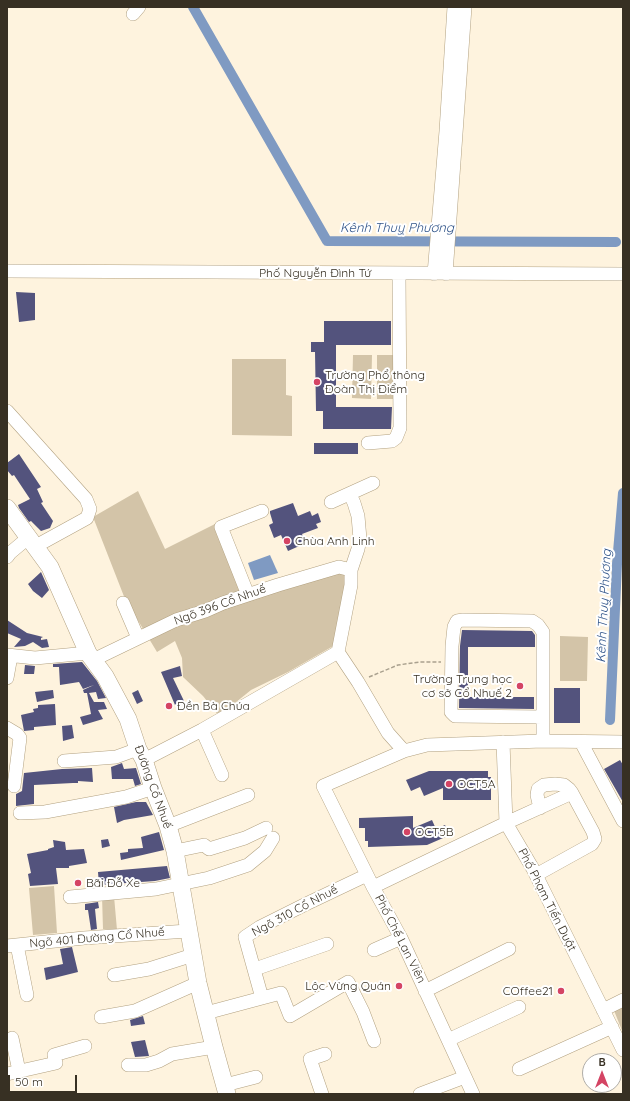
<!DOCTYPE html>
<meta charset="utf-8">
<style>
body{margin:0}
#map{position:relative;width:630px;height:1101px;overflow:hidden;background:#fef3de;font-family:Quicksand,sans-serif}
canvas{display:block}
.frame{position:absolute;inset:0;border:8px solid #373023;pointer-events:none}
.north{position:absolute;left:582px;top:1053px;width:40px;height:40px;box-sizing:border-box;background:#fff;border:1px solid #afaca7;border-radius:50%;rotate:0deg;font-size:11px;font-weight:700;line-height:16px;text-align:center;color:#373023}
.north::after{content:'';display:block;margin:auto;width:14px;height:18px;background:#d44464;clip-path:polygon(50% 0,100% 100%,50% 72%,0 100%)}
.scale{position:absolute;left:8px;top:1075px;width:69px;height:18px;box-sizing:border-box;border:2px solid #373023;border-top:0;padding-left:5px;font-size:12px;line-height:14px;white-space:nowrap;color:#373023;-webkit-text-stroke:3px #fff;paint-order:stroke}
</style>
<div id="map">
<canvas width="630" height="1101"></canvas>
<div class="frame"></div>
<div class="north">B</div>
<div class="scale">50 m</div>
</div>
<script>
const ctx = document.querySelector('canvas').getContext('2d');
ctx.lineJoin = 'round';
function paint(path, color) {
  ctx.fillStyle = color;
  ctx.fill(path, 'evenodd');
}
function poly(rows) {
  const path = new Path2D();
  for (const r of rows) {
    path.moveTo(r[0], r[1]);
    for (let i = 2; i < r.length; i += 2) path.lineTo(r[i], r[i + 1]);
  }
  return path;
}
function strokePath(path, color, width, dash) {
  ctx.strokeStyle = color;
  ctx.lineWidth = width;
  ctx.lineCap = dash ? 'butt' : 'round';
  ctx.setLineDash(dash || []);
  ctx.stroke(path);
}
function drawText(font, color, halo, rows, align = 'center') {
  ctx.font = font + ' Quicksand,sans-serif';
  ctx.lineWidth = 4;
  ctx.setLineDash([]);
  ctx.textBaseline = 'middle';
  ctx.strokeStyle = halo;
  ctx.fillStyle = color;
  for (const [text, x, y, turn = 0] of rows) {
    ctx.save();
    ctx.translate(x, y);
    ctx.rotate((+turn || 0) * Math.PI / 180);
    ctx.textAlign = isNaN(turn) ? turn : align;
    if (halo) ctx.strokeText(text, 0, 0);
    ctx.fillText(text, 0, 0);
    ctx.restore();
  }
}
const green = poly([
 [353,355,372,355,371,399,352,398],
 [377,355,396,355,397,399,377,399],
 [232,359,286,359,286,395,292,396,292,436,232,435],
 [138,491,165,549,215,524,248,598,346,572,342,611,335,645,288,672,251,690,219,716,203,696,183,677,182,658,175,641,157,652,125,599,93,517],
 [560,636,588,637,587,681,560,681],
 [54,886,57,933,33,935,29,888],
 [102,896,114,896,117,930,103,929],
 [623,1003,623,1033,613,1008]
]);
const water = poly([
 [270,555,278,573,254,580,248,563]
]);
const canal = poly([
 [193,7,327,241,616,242],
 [610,720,617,564,623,493]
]);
const building = poly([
 [16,292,35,293,35,320,19,322],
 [324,321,391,321,391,345,336,345,336,407,392,407,391,429,323,429,323,411,316,411,315,352,311,352,311,342,324,342],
 [314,443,358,443,358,454,314,454],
 [19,454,41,487,37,489,43,502,41,503,53,521,50,528,41,531,31,521,29,522,19,508,18,505,30,499,14,475,12,476,7,470,7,463],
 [293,503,298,516,310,511,312,516,318,513,321,522,316,524,318,528,302,534,306,543,288,551,281,535,274,538,269,525,273,523,270,513,270,511],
 [41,572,49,590,42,598,33,591,28,584],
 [7,620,27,633,43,637,41,638,41,640,47,639,49,647,42,648,33,642,25,646,14,647,21,639,7,633],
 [462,630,532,631,535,635,535,647,468,647,468,697,534,697,534,709,459,708,460,646],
 [82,662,97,681,106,698,98,699,96,692,89,693,94,702,104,702,107,709,98,710,103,719,83,725,80,717,91,714,87,693,84,693,83,690,94,685,83,689,79,682,60,685,59,667,53,667,53,664],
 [25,665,35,666,34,674,24,674],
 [180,666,182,676,173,678,184,701,175,705,161,672],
 [554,688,580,688,580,723,554,723],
 [53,690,54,698,37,702,35,692],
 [138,690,143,701,137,704,132,693],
 [55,704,56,725,34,727,34,730,24,731,21,715,34,712,33,709,38,708,38,705],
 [72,725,74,738,63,741,62,726],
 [620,760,623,765,623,802,604,769],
 [122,763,124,769,136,768,141,784,135,786,133,779,112,779,111,767],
 [92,768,93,782,78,781,78,783,73,783,34,785,34,804,16,806,16,794,22,791,24,773,62,769],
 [429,771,488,771,488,777,491,777,491,800,443,800,443,788,424,796,420,787,411,791,406,780],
 [136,802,146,802,153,815,124,820,117,823,114,807],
 [413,816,413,828,432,820,436,829,445,825,450,835,427,845,368,847,368,841,365,841,365,828,359,828,359,818],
 [159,832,164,850,121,860,120,853,128,852,128,849,143,848,141,837],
 [108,839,110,846,102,848,101,840],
 [53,840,65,842,66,850,84,849,87,863,69,866,69,868,56,868,58,884,30,886,28,874,31,873,27,854,48,850,48,849,54,847],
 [167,866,170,878,155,881,99,885,98,872],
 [98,902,99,908,95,909,97,929,91,930,88,910,85,910,85,904],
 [72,947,78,972,46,980,44,968,63,964,60,949],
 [143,1016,145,1024,131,1026,130,1020],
 [145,1040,149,1056,135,1057,131,1042]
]);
const path = poly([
 [369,677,398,665,420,662,441,662]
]);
const minor = poly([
 [133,14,139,7],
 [7,271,623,274],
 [434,274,446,131,454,7],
 [446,274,465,7],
 [7,411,86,499,90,509,87,518,36,546],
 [368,443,392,441,396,438,400,428,399,274],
 [350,494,354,503,358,516,360,539,358,549,351,570,351,585,338,652,358,682,388,733,404,751],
 [331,502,373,483],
 [7,557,10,553,29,537],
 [248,595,221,527,262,511],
 [123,603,138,638],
 [7,655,35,658,88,653],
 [93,660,176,620,205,611,223,603,278,585,339,567,351,570],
 [7,678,11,656],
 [543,717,455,716,451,712,452,646,454,627,457,621,463,620,532,621,538,625,543,632,543,741],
 [7,728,17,734,20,738,14,786],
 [202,730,222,775],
 [503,742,506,823,533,869,623,1050],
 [581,742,623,821],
 [144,760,202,730,338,652],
 [64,761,116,757,138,749],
 [20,813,45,812,126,797,153,788],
 [168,826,248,795],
 [175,851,204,845,209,849,245,838,266,828],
 [536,875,592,844,595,839,593,832,572,793,569,789,564,785,555,784,544,785,538,789,537,795,540,808],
 [373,887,506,823,572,793],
 [70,897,156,889,209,878,248,865,265,851,273,838],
 [17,945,27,995],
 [7,946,84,938,188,931],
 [374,950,401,938],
 [255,969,327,944],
 [114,975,149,969,193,955],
 [425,991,509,949],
 [262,998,281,993,290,1016,348,982,363,1012,374,1041],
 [603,1010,623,1000],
 [206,1013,262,998,245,937,260,927,306,904,367,875],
 [101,1017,135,1011,198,983],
 [12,1038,19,1071],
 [448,1040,519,1007],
 [128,1065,146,1065,159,1061,172,1054,214,1047],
 [519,1069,612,1027],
 [7,1074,56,1063,54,1055,85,1046],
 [225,1085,256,1077],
 [322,1094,310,1059,325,1054],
 [420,1094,465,1077],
 [473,1094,401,938,373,887,323,786,404,751,427,745,543,741,623,742]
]);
const major = poly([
 [7,508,50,567,88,653,105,676,128,719,138,749,144,760,153,788,168,826,175,851,198,983,214,1047,227,1094]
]);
const markers = [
 [317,382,4,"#d44464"],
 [287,541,4,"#d44464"],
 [520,686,4,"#d44464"],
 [169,706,4,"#d44464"],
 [449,784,4,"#d44464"],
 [407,832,4,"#d44464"],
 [78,883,4,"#d44464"],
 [399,986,4,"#d44464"],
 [561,991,4,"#d44464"]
];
const streetNames = [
 ["Phố Nguyễn Đình Tứ",315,273],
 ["Ngõ 396 Cổ Nhuế",220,605,-20],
 ["Đường Cổ Nhuế",153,787,70],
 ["Phố Phạm Tiến Duật",547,900,63],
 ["Ngõ 310 Cổ Nhuế",295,911,-28],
 ["Ngõ 401 Đường Cổ Nhuế",97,938,-5],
 ["Phố Chế Lan Viên",400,939,63]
];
const poiNames = [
 ["Trường Phổ thông",325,375],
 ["Đoàn Thị Điểm",325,389],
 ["Chùa Anh Linh",295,541],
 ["Trường Trung học",512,679,"right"],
 ["cơ sở Cổ Nhuế 2",512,693,"right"],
 ["Đền Bà Chúa",177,706],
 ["OCT5A",457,784],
 ["OCT5B",415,832],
 ["Bãi Đỗ Xe",86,883],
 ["Lộc Vừng Quán",391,986,"right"],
 ["COffee21",553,991,"right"]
];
const waterNames = [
 ["Kênh Thuỵ Phương",397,228],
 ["Kênh Thuỵ Phương",604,606,-87]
];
paint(green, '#d3c4a8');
paint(water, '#7f9ac2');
strokePath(canal, '#7f9ac2', 10);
paint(building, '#53537d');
strokePath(minor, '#b2a180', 14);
strokePath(major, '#b2a180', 18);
strokePath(path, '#aaa18f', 1.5, [4, 2]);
strokePath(minor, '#fff', 13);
strokePath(major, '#fff', 17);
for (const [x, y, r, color] of markers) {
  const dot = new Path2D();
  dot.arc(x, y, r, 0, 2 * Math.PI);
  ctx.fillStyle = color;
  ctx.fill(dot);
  strokePath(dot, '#fff', 1.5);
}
drawText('12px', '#373023', '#fff', streetNames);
drawText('12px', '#373023', '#fff', poiNames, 'left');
drawText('italic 13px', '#305489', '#fff', waterNames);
</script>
